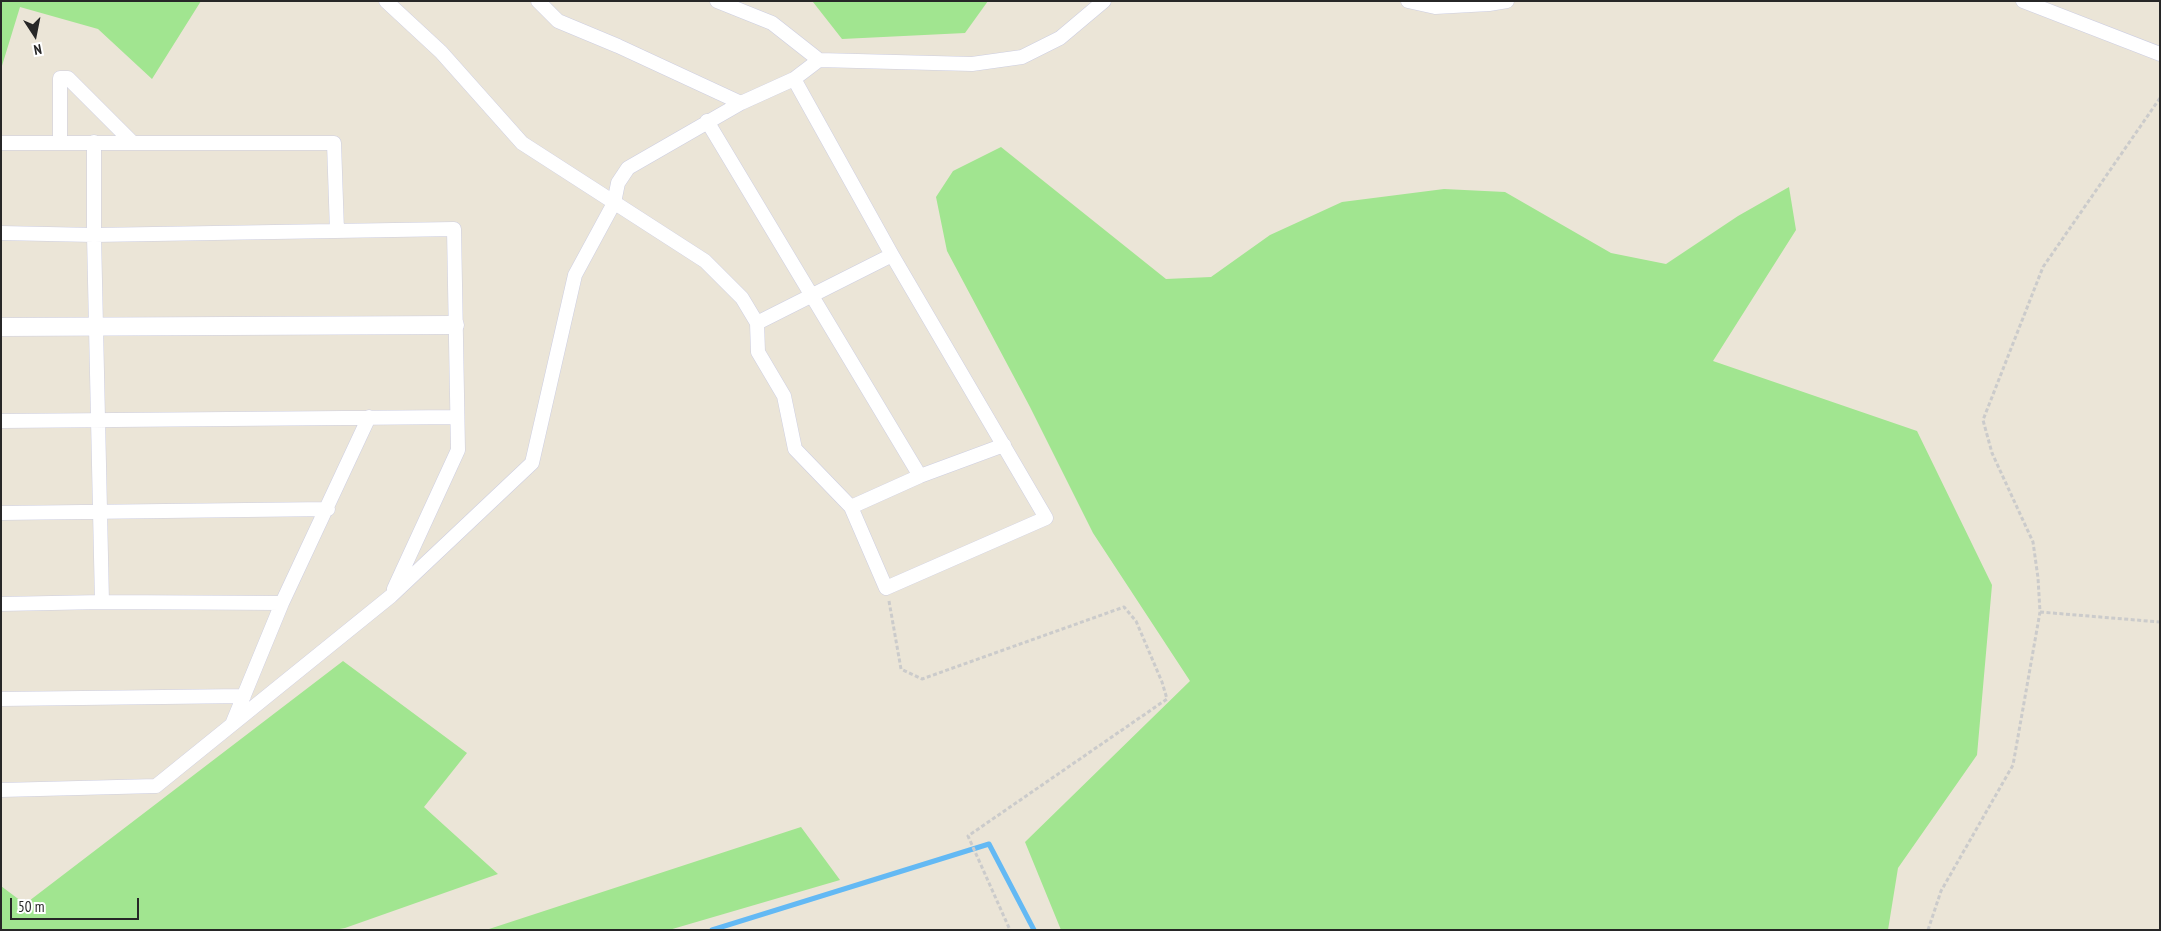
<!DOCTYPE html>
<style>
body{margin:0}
#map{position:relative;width:2161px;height:931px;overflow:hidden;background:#ebe5d7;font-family:"PT Sans Narrow",sans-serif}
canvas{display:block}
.frame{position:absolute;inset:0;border:2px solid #272727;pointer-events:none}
.north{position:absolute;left:10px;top:10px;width:50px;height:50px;-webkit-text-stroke:4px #fff;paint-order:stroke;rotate:169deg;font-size:14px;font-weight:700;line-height:20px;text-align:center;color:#272727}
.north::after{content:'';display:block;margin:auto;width:18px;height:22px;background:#272727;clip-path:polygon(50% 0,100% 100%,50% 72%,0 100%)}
.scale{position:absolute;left:10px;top:898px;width:129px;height:22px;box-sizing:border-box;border:2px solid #272727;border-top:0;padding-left:6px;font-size:15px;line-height:18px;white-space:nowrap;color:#272727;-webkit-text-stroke:4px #fff;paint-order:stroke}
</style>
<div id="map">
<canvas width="2161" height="931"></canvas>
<div class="frame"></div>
<div class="north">N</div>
<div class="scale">50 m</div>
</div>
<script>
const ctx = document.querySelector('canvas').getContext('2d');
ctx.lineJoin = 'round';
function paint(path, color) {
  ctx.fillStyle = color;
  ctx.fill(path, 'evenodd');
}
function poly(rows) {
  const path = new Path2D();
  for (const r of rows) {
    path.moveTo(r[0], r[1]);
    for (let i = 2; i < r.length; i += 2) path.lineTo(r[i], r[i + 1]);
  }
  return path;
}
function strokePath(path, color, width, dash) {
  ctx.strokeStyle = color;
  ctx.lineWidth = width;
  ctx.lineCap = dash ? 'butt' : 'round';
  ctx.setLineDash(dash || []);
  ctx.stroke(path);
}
const green = poly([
 [1,1,201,1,152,79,98,29,20,7,1,69],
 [988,1,965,33,842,39,813,2],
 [1001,147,1166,279,1211,277,1270,235,1342,202,1444,189,1505,192,1611,253,1666,264,1738,216,1789,187,1796,230,1713,361,1917,431,1992,585,1977,755,1898,868,1888,930,1061,930,1025,842,1190,681,1093,533,1030,407,947,251,936,197,953,171],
 [343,661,467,753,424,807,498,874,345,928,334,930,1,930,1,886,25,904],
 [801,827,840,880,669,930,486,930]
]);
const stream = poly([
 [712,930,989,844,1034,930]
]);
const path = poly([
 [889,601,901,669,922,679,1124,607,1136,621,1162,682,1167,699,968,836,1010,930],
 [2040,612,2160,622],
 [1928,930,1941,891,2013,765,2040,612,2038,578,2033,542,1992,453,1983,420,2043,267,2160,98]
]);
const minor = poly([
 [386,1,441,52,522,143,705,261,742,298,757,323,758,352,784,396,795,449,851,507,886,588,1046,518,892,255,794,79],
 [538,1,558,21,618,46,741,103],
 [717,1,772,23,819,60,972,64,1022,57,1060,38,1104,1],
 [1408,1,1435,7,1489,4,1507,1],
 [2023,1,2160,54],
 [707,121,920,476],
 [60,142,60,78,68,78,132,142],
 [94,142,94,235,102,602],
 [1,143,334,143,337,231],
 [1,233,94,235,454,229,458,450,394,589],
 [757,323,892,255],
 [1,421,457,417],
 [851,507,920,476,1004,445],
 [1,513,328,509],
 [1,604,102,602,282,603],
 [1,699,244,696],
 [233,722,282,603,369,417],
 [1,790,156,786,391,596,532,463,575,275,614,203,618,183,628,168,741,103,794,79,819,60]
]);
const tertiary = poly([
 [1,327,455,325]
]);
paint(green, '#a1e590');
strokePath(stream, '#63b9f4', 5);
strokePath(minor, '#cdcee1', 15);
strokePath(tertiary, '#cdcee1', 19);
strokePath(path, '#cbcbcb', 3, [4, 2.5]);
strokePath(minor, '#fff', 14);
strokePath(tertiary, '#fff', 18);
</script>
